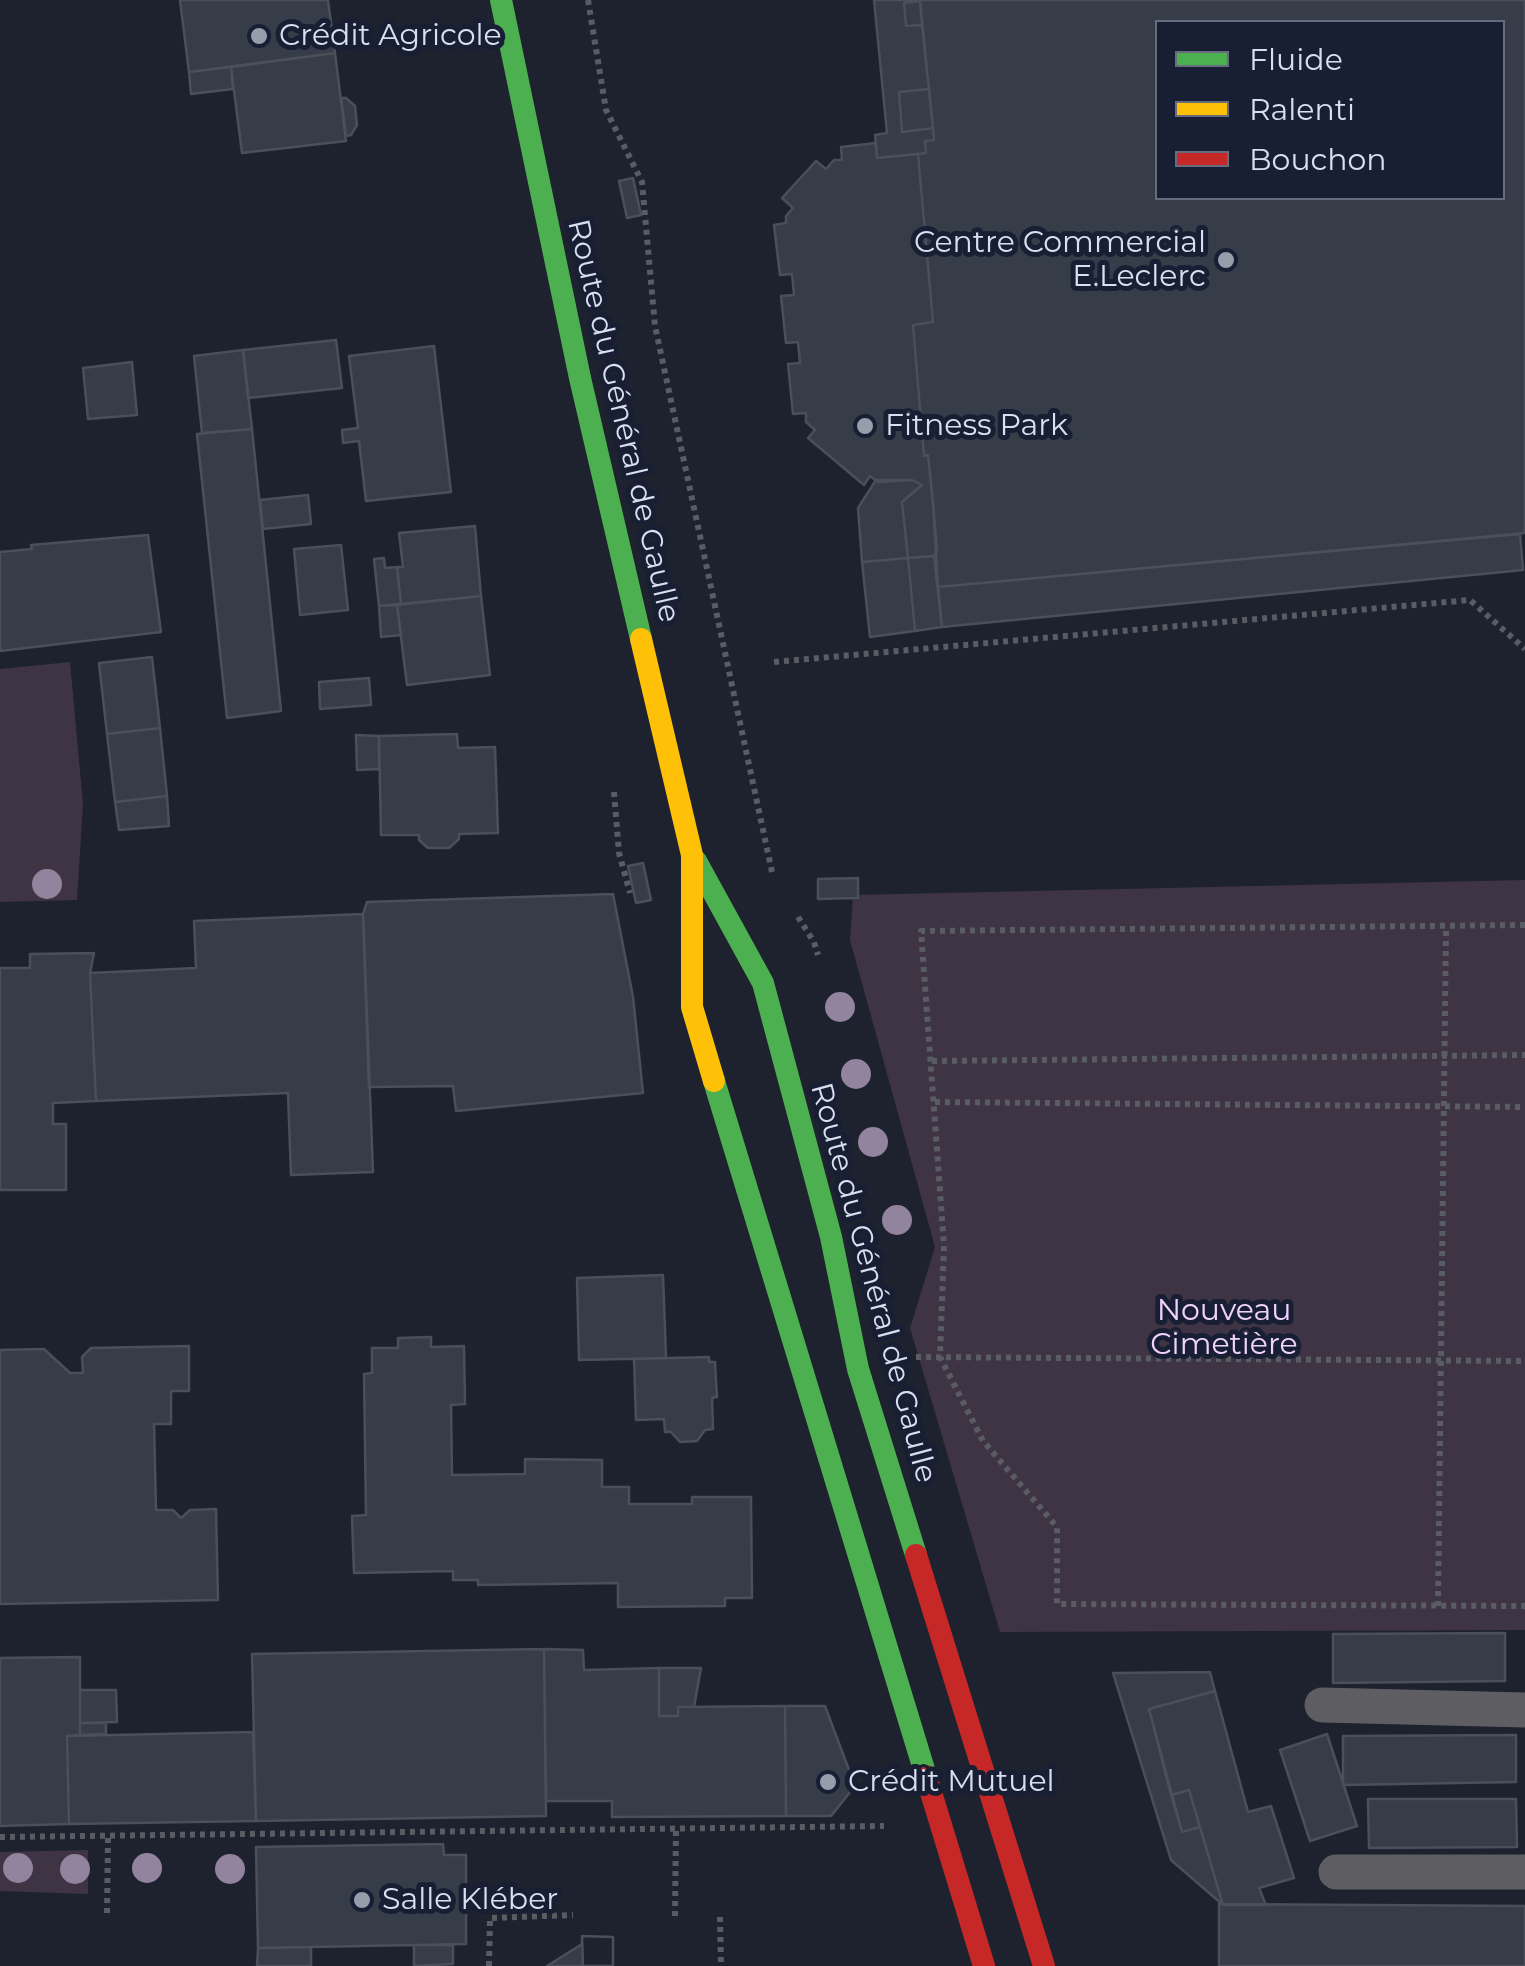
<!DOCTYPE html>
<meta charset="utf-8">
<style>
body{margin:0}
#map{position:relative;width:1525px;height:1966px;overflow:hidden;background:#1e222e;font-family:Montserrat,sans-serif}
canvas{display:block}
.legend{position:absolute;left:1155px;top:20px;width:350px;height:180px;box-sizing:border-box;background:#181f34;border:2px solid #666c7e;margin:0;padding:12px 18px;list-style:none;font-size:30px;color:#dadfee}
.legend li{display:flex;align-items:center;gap:20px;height:50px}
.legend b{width:50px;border:2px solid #666c7e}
</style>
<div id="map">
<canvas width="1525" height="1966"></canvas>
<ul class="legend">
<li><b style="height:12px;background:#4caf50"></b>Fluide</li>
<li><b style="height:12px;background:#ffc107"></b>Ralenti</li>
<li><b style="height:12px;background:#c62828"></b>Bouchon</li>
</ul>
</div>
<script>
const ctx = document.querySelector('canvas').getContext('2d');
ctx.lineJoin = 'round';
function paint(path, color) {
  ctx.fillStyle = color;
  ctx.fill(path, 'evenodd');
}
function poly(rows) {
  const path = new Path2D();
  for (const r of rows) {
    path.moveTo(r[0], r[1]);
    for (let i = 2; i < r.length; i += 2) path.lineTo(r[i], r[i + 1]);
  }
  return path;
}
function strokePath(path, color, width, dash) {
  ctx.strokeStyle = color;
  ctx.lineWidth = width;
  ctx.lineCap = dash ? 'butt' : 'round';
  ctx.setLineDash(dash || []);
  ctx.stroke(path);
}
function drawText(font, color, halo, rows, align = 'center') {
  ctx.font = font + ' Montserrat,sans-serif';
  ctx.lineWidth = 10;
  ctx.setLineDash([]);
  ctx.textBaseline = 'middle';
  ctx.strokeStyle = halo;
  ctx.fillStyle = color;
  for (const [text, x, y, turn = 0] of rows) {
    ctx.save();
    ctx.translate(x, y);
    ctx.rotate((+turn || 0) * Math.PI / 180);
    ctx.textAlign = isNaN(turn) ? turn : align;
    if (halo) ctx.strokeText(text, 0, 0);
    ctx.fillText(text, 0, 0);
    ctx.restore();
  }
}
const green = poly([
 [70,662,83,804,77,900,0,902,0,669],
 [1525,880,1525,1630,1000,1632,910,1328,935,1247,850,940,853,895],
 [88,1850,88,1894,0,1891,0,1852]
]);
const building = poly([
 [180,0,328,0,335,53,189,72,180,0],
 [874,0,920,0,904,3,906,26,922,25,929,89,899,92,902,132,933,128,934,140,925,141,926,153,877,158,875,135,887,133,874,0],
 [1525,0,1525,533,938,587,933,503,928,455,924,456,913,325,933,322,918,154,926,153,925,141,934,140,920,0,1525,0],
 [1158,22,1502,22,1502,198,1158,198,1158,22],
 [920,1,922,25,906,26,904,3,920,1],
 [335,53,346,141,242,153,231,67,335,53],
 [231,67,233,89,191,94,189,72,231,67],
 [929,89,933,128,902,132,899,92,929,89],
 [341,98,346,98,355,106,357,125,351,135,346,136,341,98],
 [876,143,877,158,918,154,933,322,913,325,924,456,928,455,933,503,937,550,934,556,908,558,902,502,922,485,912,480,878,482,870,476,864,485,808,438,815,430,806,422,806,413,793,414,788,364,800,363,798,342,786,343,781,296,794,295,792,274,780,275,774,225,786,223,786,216,793,208,782,198,816,161,826,169,834,160,842,160,841,147,876,143],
 [633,178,641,215,627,218,619,181,633,178],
 [336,340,342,388,248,398,243,350,336,340],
 [434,346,451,492,366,501,359,441,343,443,342,430,358,428,349,356,434,346],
 [243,350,252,429,202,433,194,356,243,350],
 [132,362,137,415,88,419,83,368,132,362],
 [252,429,281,711,227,718,197,434,252,429],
 [876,480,912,480,922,485,902,502,908,558,862,562,858,508,876,480],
 [308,495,311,524,263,529,260,500,308,495],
 [475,526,481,596,401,604,397,567,403,567,399,533,475,526],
 [1520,534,1523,570,942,627,938,587,1520,534],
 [148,535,161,632,0,651,0,552,32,549,31,545,148,535],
 [341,545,348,610,300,615,294,549,341,545],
 [934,556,942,627,915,631,908,558,934,556],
 [384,558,385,568,397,567,401,604,379,606,374,559,384,558],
 [908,558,915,631,870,637,862,562,908,558],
 [481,596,490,675,407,685,397,605,481,596],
 [397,605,401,635,381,637,379,606,397,605],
 [152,657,160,728,107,734,99,663,152,657],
 [369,678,371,705,320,709,319,682,369,678],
 [160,728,167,796,115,802,107,734,160,728],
 [457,734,458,748,495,747,498,833,459,834,459,839,449,848,428,848,419,840,419,835,381,835,379,736,457,734],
 [356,735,379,736,379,769,357,770,356,735],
 [167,796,169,826,119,830,115,802,167,796],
 [643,863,651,900,636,903,628,866,643,863],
 [858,878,858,898,818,899,818,879,858,878],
 [613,894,633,997,643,1093,456,1111,453,1086,369,1087,363,914,367,902,613,894],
 [363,914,373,1172,291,1175,288,1093,96,1101,90,973,196,968,194,921,363,914],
 [94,953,90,973,96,1101,53,1103,53,1124,66,1124,66,1190,0,1190,0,968,30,968,30,954,94,953],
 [663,1275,666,1358,579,1360,577,1278,663,1275],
 [431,1337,431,1347,464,1346,465,1404,451,1405,452,1475,525,1474,525,1459,602,1460,602,1487,629,1487,629,1504,692,1504,692,1497,751,1497,752,1598,725,1598,725,1606,618,1607,618,1583,478,1585,478,1580,453,1580,453,1571,354,1573,352,1516,366,1515,364,1374,372,1373,372,1348,398,1348,398,1338,431,1337],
 [189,1346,189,1391,171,1391,171,1424,154,1424,156,1510,173,1510,181,1518,190,1510,216,1509,218,1600,0,1604,0,1350,44,1349,70,1373,83,1373,82,1357,91,1348,189,1346],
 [709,1357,709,1362,715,1362,716,1381,717,1397,712,1398,713,1429,705,1430,697,1441,680,1442,671,1432,665,1432,664,1419,636,1420,634,1359,709,1357],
 [1505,1633,1505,1681,1333,1683,1333,1634,1505,1633],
 [544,1649,583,1650,584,1670,659,1668,659,1716,678,1716,678,1707,785,1706,786,1816,612,1817,612,1801,546,1801,544,1649],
 [544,1649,546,1816,256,1821,252,1654,544,1649],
 [80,1657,80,1735,67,1736,69,1824,0,1826,0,1658,80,1657],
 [659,1668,701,1668,694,1707,678,1707,678,1716,659,1716,659,1668],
 [1210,1672,1215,1691,1149,1709,1182,1832,1200,1827,1223,1905,1171,1860,1113,1673,1210,1672],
 [80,1690,116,1690,117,1722,80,1723,80,1690],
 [1215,1691,1248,1812,1271,1806,1294,1878,1259,1888,1266,1905,1223,1905,1189,1790,1171,1795,1149,1709,1215,1691],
 [785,1706,825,1706,855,1786,831,1816,786,1816,785,1706],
 [80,1723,106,1723,106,1734,80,1735,80,1723],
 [253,1732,256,1821,69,1824,67,1736,253,1732],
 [1327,1734,1357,1826,1310,1841,1280,1750,1327,1734],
 [1516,1735,1516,1782,1343,1785,1343,1736,1516,1735],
 [1189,1790,1200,1827,1182,1832,1171,1795,1189,1790],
 [1368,1799,1516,1799,1517,1847,1369,1848,1368,1799],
 [443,1844,444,1855,466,1855,466,1944,258,1948,256,1847,443,1844],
 [1219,1904,1525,1906,1525,1966,1219,1966,1219,1904],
 [582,1936,613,1937,613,1966,547,1966,582,1944,582,1936],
 [582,1936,613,1937,613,1966,583,1966,582,1936],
 [414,1945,453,1945,453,1964,414,1966,414,1945],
 [311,1947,311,1966,257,1966,258,1948,311,1947]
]);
const path = poly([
 [588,0,606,110,642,182,655,326,772,872],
 [774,662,1470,600,1525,649],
 [614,792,619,853,630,893],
 [798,917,814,942,818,955],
 [1525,925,921,931,944,1246,940,1357,983,1441,1057,1527,1057,1604,1525,1606],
 [932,1061,1525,1055],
 [935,1102,1525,1107],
 [916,1357,1525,1361],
 [1438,1606,1446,926],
 [0,1837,884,1826],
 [107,1913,108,1836],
 [675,1916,676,1828],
 [720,1917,721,1966],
 [489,1966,490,1918,573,1915]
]);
const lane = poly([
 [1322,1705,1525,1710],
 [1336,1872,1525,1872]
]);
const fast = poly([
 [501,0,580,378,641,639],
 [696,861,763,983,831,1237,858,1369,916,1555],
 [714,1081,926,1776]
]);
const slow = poly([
 [641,639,692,855,692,1007,714,1081]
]);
const jam = poly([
 [916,1555,1044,1966],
 [926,1776,984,1966]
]);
const trees = [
 [47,884],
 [840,1007],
 [856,1074],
 [873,1142],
 [897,1220],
 [18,1868],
 [147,1868],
 [75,1869],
 [230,1869]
];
const markers = [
 [259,36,10,"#989dab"],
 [1226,260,10,"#989dab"],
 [865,426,10,"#989dab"],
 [828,1782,10,"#989dab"],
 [362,1900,10,"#989dab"]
];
const poiNames = [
 ["Crédit Agricole",279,36],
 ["Centre Commercial",1206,243,"right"],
 ["E.Leclerc",1206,277,"right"],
 ["Fitness Park",885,426],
 ["Crédit Mutuel",848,1782],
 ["Salle Kléber",382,1900]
];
const streetNames = [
 ["Route du Général de Gaulle",623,421,77],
 ["Route du Général de Gaulle",873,1283,75]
];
const parkNames = [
 ["Nouveau",1224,1311],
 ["Cimetière",1224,1345]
];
paint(green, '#3e3444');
paint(building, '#363d48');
strokePath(building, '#4a4f59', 2.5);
strokePath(path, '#5a5c63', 6, [5, 5]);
strokePath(lane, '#5d5d62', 35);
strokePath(fast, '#4caf50', 22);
strokePath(slow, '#ffc107', 22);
strokePath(jam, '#c62828', 22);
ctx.fillStyle = '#92839f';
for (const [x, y] of trees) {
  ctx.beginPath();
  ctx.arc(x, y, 15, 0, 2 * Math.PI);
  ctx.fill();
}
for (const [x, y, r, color] of markers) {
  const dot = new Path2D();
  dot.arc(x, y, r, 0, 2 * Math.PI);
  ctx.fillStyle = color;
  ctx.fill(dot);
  strokePath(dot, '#181f34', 4);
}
drawText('30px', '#dadfee', '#181f34', poiNames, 'left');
drawText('30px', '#dadfee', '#181f34', streetNames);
drawText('30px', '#f0d3fc', '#181f34', parkNames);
</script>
